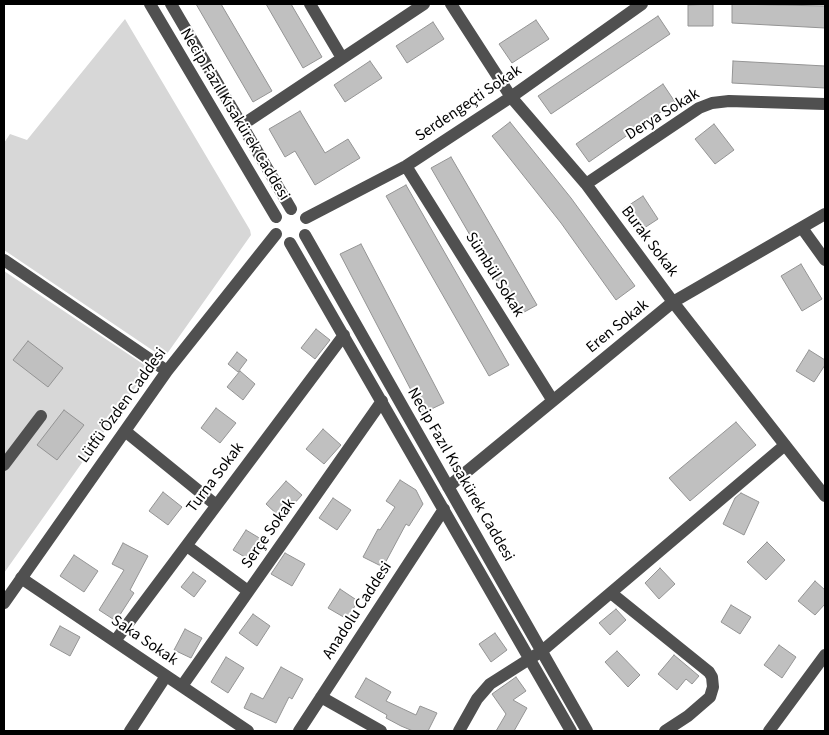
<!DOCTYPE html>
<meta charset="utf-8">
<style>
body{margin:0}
#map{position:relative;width:829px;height:735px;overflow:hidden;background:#fff;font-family:"Source Sans 3",sans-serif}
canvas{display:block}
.frame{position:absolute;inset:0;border:5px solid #000;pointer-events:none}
</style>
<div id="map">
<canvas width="829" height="735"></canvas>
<div class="frame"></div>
</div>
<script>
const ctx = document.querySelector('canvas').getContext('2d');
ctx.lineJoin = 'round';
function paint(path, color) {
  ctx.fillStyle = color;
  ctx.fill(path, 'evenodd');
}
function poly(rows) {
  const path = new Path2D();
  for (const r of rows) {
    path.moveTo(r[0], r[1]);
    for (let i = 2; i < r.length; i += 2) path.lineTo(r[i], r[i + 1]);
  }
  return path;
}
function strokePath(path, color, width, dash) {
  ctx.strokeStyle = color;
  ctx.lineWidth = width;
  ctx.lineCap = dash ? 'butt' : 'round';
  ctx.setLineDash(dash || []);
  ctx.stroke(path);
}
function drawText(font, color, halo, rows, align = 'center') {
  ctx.font = font + ' "Source Sans 3",sans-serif';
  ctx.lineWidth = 4;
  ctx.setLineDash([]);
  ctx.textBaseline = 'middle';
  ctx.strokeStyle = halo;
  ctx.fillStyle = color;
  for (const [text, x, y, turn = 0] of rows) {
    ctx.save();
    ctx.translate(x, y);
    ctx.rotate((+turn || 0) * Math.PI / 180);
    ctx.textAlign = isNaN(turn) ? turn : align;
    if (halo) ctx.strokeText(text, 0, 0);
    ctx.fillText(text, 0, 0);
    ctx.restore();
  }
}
const green = poly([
 [125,19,250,230,251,235,164,358,4,250,4,143,10,134,27,140],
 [4,271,149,368,4,573]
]);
const building = poly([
 [196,4,221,4,272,91,253,102,196,4],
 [266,4,291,4,322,57,303,68,266,4],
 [713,4,713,26,688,26,688,5,713,4],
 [732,4,825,6,825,28,732,23,732,4],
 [658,16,670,34,551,114,538,96,658,16],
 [536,20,549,39,512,63,499,44,536,20],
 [433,22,444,39,407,63,396,46,433,22],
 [370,61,382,78,345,102,334,85,370,61],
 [733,61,825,66,825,88,732,83,733,61],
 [663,84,675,102,589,162,576,144,663,84],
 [300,111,325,153,348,139,360,158,315,185,295,151,285,157,269,129,300,111],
 [510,122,571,198,635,286,616,300,561,223,492,136,510,122],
 [714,124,734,150,715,164,695,139,714,124],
 [451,157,537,305,517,316,431,168,451,157],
 [406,185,509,365,489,376,386,196,406,185],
 [643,196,658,219,638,232,623,209,643,196],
 [361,244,444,403,423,413,340,254,361,244],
 [801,264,822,299,802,311,781,276,801,264],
 [316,329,330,340,315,359,301,348,316,329],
 [28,341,63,368,48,387,13,360,28,341],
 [809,350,825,360,825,365,814,382,796,371,809,350],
 [237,352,247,360,238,372,228,364,237,352],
 [240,371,255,384,243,400,227,387,240,371],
 [216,408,236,423,220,443,201,428,216,408],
 [64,410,84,425,57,460,37,445,64,410],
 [736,422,756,445,690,501,669,478,736,422],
 [323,429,341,445,324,464,306,449,323,429],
 [400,480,416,490,423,504,409,526,406,524,383,567,363,557,378,529,380,530,395,507,386,501,400,480],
 [286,481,302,495,281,518,266,504,286,481],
 [163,492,182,507,168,525,149,511,163,492],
 [741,493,759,502,744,535,723,524,735,498,741,493],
 [333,498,351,510,337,530,319,518,333,498],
 [246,530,266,542,253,562,233,550,246,530],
 [767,542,785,560,766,580,747,562,767,542],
 [123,543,148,556,130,590,134,593,116,621,99,610,124,570,112,564,123,543],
 [285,553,305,564,292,586,271,574,285,553],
 [74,555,98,571,84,592,60,576,74,555],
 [660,568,675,584,659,599,645,583,660,568],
 [193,572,206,581,194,597,181,587,193,572],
 [815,581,825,590,825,604,815,615,798,601,815,581],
 [340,589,358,601,347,619,328,608,340,589],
 [731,605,751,617,740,634,721,622,731,605],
 [616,609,626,620,610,635,599,623,616,609],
 [253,614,270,626,257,646,239,633,253,614],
 [60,626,80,637,70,656,50,645,60,626],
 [185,629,202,638,191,658,174,650,185,629],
 [495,633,507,650,491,662,479,644,495,633],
 [779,645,796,657,782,678,764,665,779,645],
 [617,651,640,675,628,687,605,662,617,651],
 [674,655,699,676,692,684,686,679,677,690,658,674,674,655],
 [226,657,244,668,228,693,211,682,226,657],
 [281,667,303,679,292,699,289,697,276,723,244,708,251,693,263,699,281,667],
 [516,677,526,691,513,700,527,708,514,731,496,731,506,714,492,694,516,677],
 [366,678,391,692,386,701,416,715,420,706,437,713,428,731,413,731,401,726,386,718,387,715,355,697,366,678]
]);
const minor = poly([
 [150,4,276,217],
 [171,4,291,209],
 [310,4,342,58],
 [451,4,511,97,586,184,673,302,825,496],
 [242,125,424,4],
 [406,166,553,401],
 [586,184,699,108,712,103,729,101,825,104],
 [306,218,406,166,511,97,642,4],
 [802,228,825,260],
 [305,235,587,731],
 [290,243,571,731],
 [4,260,167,371],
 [125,431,216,505],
 [4,465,41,416],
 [448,487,673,302,825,214],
 [187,546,248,591],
 [21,578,248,731],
 [611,593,709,672,712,677,713,687,710,697,688,716,665,731],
 [4,603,167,371,276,234],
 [115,641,344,335],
 [182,686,382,401],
 [321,697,381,731],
 [130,731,166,676],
 [299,731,444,509],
 [459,731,477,699,490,684,542,651,785,445],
 [769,731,825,655]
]);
const streetNames = [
 ["Serdengeçti Sokak",469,104,-34],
 ["Necip Fazıl Kısakürek Caddesi",234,115,59],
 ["Derya Sokak",663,115,-32],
 ["Burak Sokak",649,242,53],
 ["Sümbül Sokak",494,275,58],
 ["Eren Sokak",618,327,-39],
 ["Lütfü Özden Caddesi",123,406,-54],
 ["Necip Fazıl Kısakürek Caddesi",460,475,60],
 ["Turna Sokak",216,478,-53],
 ["Serçe Sokak",269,534,-55],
 ["Anadolu Caddesi",358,611,-57],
 ["Saka Sokak",144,641,34]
];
paint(green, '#d7d7d7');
paint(building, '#c0c0c0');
strokePath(building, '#949494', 1);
strokePath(minor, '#505050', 12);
drawText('16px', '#000', '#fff', streetNames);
</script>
